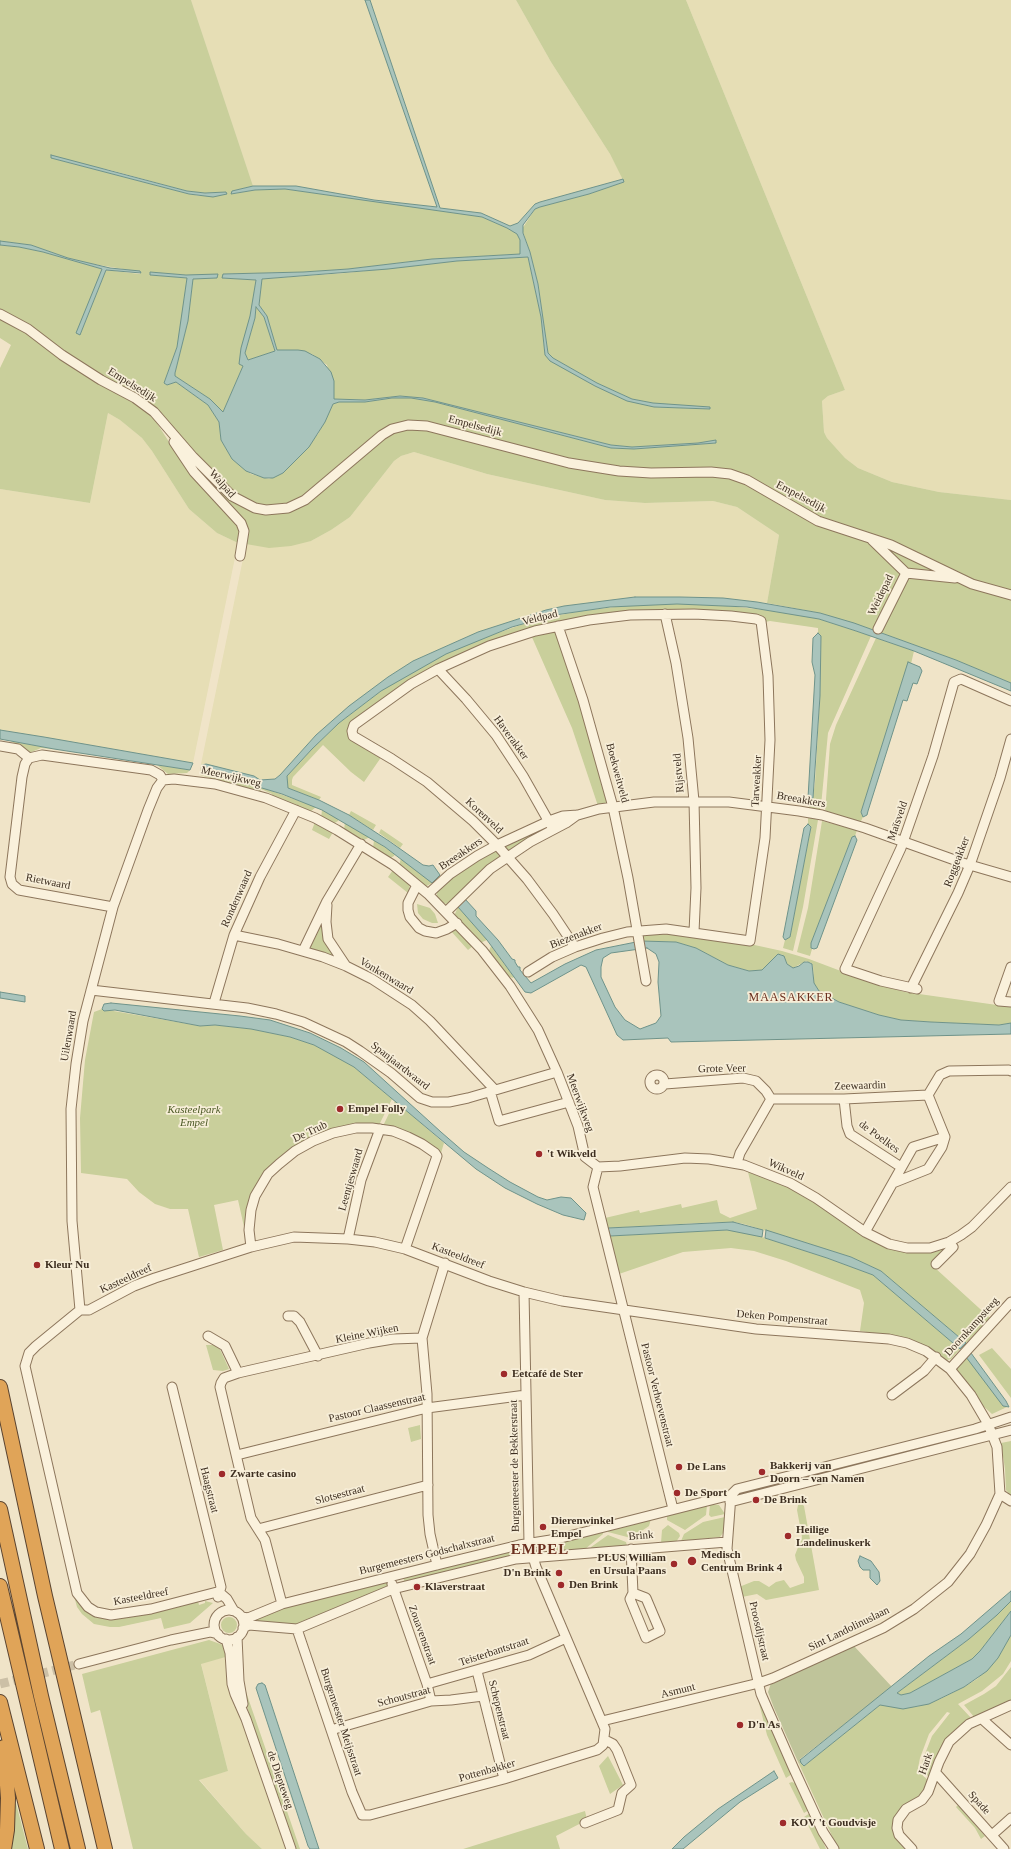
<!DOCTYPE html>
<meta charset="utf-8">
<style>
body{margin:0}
canvas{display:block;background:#f0e4c8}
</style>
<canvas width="1011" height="1849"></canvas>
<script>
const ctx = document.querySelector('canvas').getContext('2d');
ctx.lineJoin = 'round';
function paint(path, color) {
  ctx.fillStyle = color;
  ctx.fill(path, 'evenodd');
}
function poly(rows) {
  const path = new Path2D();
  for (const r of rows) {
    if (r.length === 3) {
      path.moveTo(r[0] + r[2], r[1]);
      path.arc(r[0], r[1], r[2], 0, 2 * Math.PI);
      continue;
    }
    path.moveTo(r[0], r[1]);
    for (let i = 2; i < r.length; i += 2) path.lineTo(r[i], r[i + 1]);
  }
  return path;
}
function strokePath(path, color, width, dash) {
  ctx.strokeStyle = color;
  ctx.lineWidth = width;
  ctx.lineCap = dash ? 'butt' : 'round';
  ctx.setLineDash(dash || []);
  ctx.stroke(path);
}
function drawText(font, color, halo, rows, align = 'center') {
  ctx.font = font + ' "Times New Roman",serif';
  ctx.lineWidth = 3.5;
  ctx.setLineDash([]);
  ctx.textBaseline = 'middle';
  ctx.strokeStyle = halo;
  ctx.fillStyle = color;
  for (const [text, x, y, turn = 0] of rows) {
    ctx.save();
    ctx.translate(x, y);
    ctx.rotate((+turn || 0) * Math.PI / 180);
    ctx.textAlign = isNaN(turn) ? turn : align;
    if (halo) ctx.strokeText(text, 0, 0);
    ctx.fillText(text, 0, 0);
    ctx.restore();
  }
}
const farmland = poly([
 [191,0,365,0,437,207,374,200,296,186,253,186],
 [370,0,516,0,551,62,610,154,623,179,540,202,535,204,518,224,510,226,481,213,440,208],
 [686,0,1011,0,1011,500,939,492,892,482,858,468,845,458,827,438,824,432,822,401,828,396,845,390],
 [108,413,120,420,142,438,152,451,189,509,217,533,238,543,193,763,0,730,0,489,90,503],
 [414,452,487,474,605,500,645,503,713,501,737,507,779,535,767,603,723,598,680,597,635,597,564,606,546,610,478,632,413,661,388,677,316,735,280,775,274,779,260,780,253,776,201,764,246,544,311,541,331,530,350,517,394,461,401,456],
 [229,1656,242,1720,287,1849,262,1849,246,1834,199,1779,228,1771,201,1663]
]);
const green = poly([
 [0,0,191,0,253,186,232,191,232,194,255,190,285,189,470,215,482,217,507,228,517,234,520,240,520,254,432,259,348,269,303,272,223,274,223,278,256,280,243,366,223,412,210,399,175,376,175,373,188,321,193,279,217,278,150,272,150,275,187,278,181,331,177,347,164,383,167,385,176,382,208,405,219,422,221,440,232,459,251,474,269,479,283,473,318,434,333,404,339,402,365,402,392,398,411,398,435,402,611,448,634,449,716,443,716,440,698,443,632,447,611,445,423,398,400,396,365,400,334,399,327,365,312,354,281,350,277,351,267,316,259,305,262,279,346,273,457,261,528,257,541,317,545,355,595,386,654,407,710,409,653,403,632,399,597,383,553,358,548,353,538,284,530,252,522,229,535,209,540,207,589,194,624,182,610,154,551,62,516,0,686,0,845,390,828,396,822,401,824,432,827,438,845,458,858,468,892,482,939,492,1011,500,1011,593,991,588,832,524,746,478,606,467,400,425,294,503,269,508,246,501,225,486,169,425,112,381,0,312,0,245,19,247,43,252,102,269,80,335,106,270,140,274,141,272,93,264,68,258,31,245,0,241],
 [51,158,110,170,187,191,205,193,226,192,201,196,189,194],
 [256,306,264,317,275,351,248,360,245,353,255,318],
 [0,317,138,404,153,417,178,456,241,529,238,543,217,533,189,509,152,451,142,438,120,420,108,413,90,503,0,489,0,368,11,345,0,338],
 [400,428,437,432,613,475,730,477,869,542,902,573,874,630,820,613,767,603,779,535,737,507,713,501,645,503,605,500,487,474,414,452,401,456,394,461,350,517,331,530,311,541,291,546,269,548,246,544,248,527,243,518,210,486,183,451,228,497,242,506,260,513,281,512,383,438],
 [879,544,948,575,909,570],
 [907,578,959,581,979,590,1011,600,1011,683,956,660,879,632],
 [641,604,709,604,775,611,819,619,871,636,828,733,821,806,819,811,809,809,810,800,813,797,815,783,820,696,821,636,818,633,818,628,770,621,765,622,760,617,611,615,461,656,349,727,382,756,364,782,351,772,323,745,293,777,292,780,292,785,321,797,319,800,288,788,287,776,312,749,339,723,381,691,420,667,466,644,535,620,581,611],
 [555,631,570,669,607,802,606,804,598,806,572,728,531,635],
 [876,638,914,651,911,664,908,663,861,812,863,817,860,823,825,813,830,744,836,725],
 [11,741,54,749,41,748,29,753],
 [201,764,206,764,203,765,203,771,266,789,316,807,310,812,272,796,272,794,261,789,260,792,200,775],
 [157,765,190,770,187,773,168,774],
 [322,810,339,819,338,821,333,824,321,818],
 [351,811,376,825,373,830,349,815],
 [808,817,818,820,803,907,793,951,783,948,785,940,790,937,809,837,811,827,808,824],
 [822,821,857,830,855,836,852,837,811,943,811,948,812,949,810,956,797,952,808,908],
 [315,822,333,832,329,839,312,830],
 [345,822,369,836,368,838,362,841,344,830],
 [546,827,545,830,510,850,505,850,504,845],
 [381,829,403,844,400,848,379,833],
 [374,840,395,854,394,856,389,859,373,848],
 [495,849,499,852,499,858,451,902,446,904,440,901,437,897,437,891,461,870],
 [401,858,422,874,432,883,425,887,399,866],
 [393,870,410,885,408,893,388,877],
 [417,904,430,908,435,914,438,923,432,923,423,919,418,913],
 [458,907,473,923,487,940,480,943,454,916],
 [320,920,335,955,335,957,309,948],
 [454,928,474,945,468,950,450,930],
 [663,933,750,944,782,951,809,959,870,982,905,992,1011,1007,1011,1023,999,1025,931,1022,901,1020,879,1015,839,1002,819,991,814,983,813,966,811,963,806,961,793,968,788,965,783,955,778,954,762,970,749,971,728,965,696,948,676,942,641,941,639,934],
 [491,946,514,977,513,978,508,976,488,953],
 [102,1009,200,1026,215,1025,251,1029,290,1037,314,1045,341,1059,354,1067,392,1099,379,1125,333,1129,262,1177,247,1240,238,1200,214,1205,223,1250,199,1257,188,1209,170,1209,155,1204,139,1192,127,1179,81,1173,80,1118,85,1060,94,1012],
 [395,1101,444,1143,441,1153,383,1126],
 [748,1172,775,1181,797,1191,864,1236,890,1248,910,1252,924,1253,938,1251,953,1246,934,1267,990,1318,966,1343,881,1271,851,1257,744,1224,733,1222,699,1223,608,1228,605,1218,639,1210,640,1213,681,1204,682,1208,717,1200,720,1213,730,1218,757,1209],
 [727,1230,750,1233,827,1258,873,1275,960,1349,951,1359,947,1360,916,1342,900,1337,860,1331,864,1303,860,1290,786,1261,754,1251,731,1248,683,1252,619,1274,610,1236],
 [206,1345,218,1345,229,1369,223,1371,213,1370],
 [992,1348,1011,1369,1011,1398,979,1355],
 [967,1352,1007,1407,992,1414,982,1405,956,1368],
 [420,1425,421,1439,411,1442,408,1428],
 [979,1430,981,1436,855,1465,855,1464],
 [1011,1441,1011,1496,1006,1490,1005,1469,1001,1443],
 [849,1465,849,1468,776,1488,775,1482],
 [801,1503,804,1506,819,1590,766,1600,757,1594,742,1597,739,1587,754,1581,759,1581,769,1587,776,1582,784,1580,790,1588,804,1583,804,1577,796,1560,795,1555,802,1537,797,1510,798,1505],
 [710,1504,719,1505,725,1514,711,1517,709,1515],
 [707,1505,706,1515,685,1530,667,1520,667,1515],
 [725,1517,723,1533,720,1537,681,1541,684,1534,703,1522],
 [651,1519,649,1526,631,1538,608,1532,608,1530],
 [668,1525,679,1533,680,1536,676,1542,661,1543,662,1530],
 [603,1531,603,1534,584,1550,553,1552,560,1542],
 [608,1535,626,1542,627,1546,590,1549,591,1547],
 [513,1549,515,1556,405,1584,403,1576],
 [387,1582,388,1588,302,1625,258,1624,256,1617,276,1609],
 [73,1592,101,1616,198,1601,199,1605,205,1603,205,1601,213,1603,190,1623,164,1629,161,1618,119,1627,110,1627,94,1624,82,1614,77,1607],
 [1011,1601,1011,1611,980,1651,972,1659,910,1693,901,1695,897,1693,969,1639],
 [229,1625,8],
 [1011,1635,1011,1661,1003,1674,982,1691,958,1704,972,1719,968,1721,930,1778,921,1769,923,1759,932,1736,950,1713,947,1712,929,1734,920,1758,918,1768,919,1772,929,1781,919,1798,900,1809,895,1817,907,1849,838,1849,799,1764,801,1763,804,1766,880,1705,916,1707,940,1699,964,1687,977,1679,998,1658],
 [209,1640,226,1646,229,1656,201,1664,228,1771,199,1780,246,1834,262,1849,133,1849,100,1710,91,1713,82,1674],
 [1011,1667,1011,1701,975,1718,964,1705,984,1694,996,1686],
 [245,1687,245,1689,300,1849,296,1849,250,1717,245,1699],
 [756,1691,757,1691,792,1774,786,1778,767,1735],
 [608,1756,623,1785,610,1794,599,1766],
 [10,1780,28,1849,7,1849],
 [792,1782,797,1784,809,1810,804,1813,789,1783],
 [958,1805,985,1836,981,1839,975,1828,956,1807],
 [585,1811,587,1820,556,1836,560,1849,463,1849],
 [810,1813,820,1834,826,1849,820,1849,804,1817]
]);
const cemetery = poly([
 [854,1646,892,1687,800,1759,801,1763,799,1764,774,1708,768,1692,771,1683]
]);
const water = poly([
 [365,0,370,0,440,208,481,213,510,226,518,223,535,204,540,202,623,179,624,182,589,194,540,207,535,209,523,225,523,233,530,252,538,284,548,353,553,358,597,383,632,399,653,403,710,407,710,409,654,407,627,401,595,386,550,361,545,355,541,317,528,257,457,261,388,269,262,279,259,305,267,316,277,350,298,350,305,351,320,359,331,372,334,381,334,399,365,400,400,396,423,398,611,445,632,447,698,443,716,440,716,443,634,449,611,448,435,402,411,398,392,398,365,402,339,402,333,404,325,422,309,447,283,473,273,478,264,478,246,471,232,459,221,440,219,422,208,405,176,382,167,385,164,383,177,347,187,278,150,275,150,272,186,275,218,274,217,278,193,279,188,321,175,373,175,376,210,399,223,412,243,366,239,364,241,348,250,316,256,280,222,278,223,274,303,272,348,269,432,259,520,254,520,240,517,234,507,228,482,217,285,189,255,190,231,194,232,191,253,186,296,186,374,200,437,207,365,0],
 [256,307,264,317,275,351,248,360,245,353,255,318,256,307],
 [51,155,187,191,205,193,226,192,227,194,213,197,189,194,51,158,51,155],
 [0,241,31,245,68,258,110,268,140,271,141,273,106,270,80,335,76,333,102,269,43,252,19,247,0,245,0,241],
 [635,597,680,597,723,598,757,602,820,613,854,623,956,660,1011,683,1011,691,914,651,856,631,819,619,747,607,677,604,610,607,555,615,512,627,446,654,381,691,339,723,312,749,287,776,288,788,319,800,349,815,389,841,423,865,429,866,433,865,440,875,432,883,385,847,322,810,282,794,202,770,202,765,206,764,254,776,260,780,275,779,280,775,316,735,349,706,388,677,413,661,478,632,546,610,564,606,635,597],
 [818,633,821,636,820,696,813,798,810,800,808,798,815,675,812,662,813,638,818,633],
 [908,662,920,667,922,671,917,684,913,683,907,701,903,700,868,811,867,815,863,817,861,812,908,662],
 [0,730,44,737,193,763,190,770,54,749,0,739,0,730],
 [808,824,811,827,809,837,790,937,785,940,783,937,804,828,808,824],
 [855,836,857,840,817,948,814,949,811,948,811,943,852,837,855,836],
 [465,899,476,911,476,916,498,940,512,959,515,960,515,962,518,967,520,967,520,970,531,983,565,964,596,950,641,941,676,942,696,948,728,965,749,971,762,970,778,954,784,956,787,964,793,968,799,966,804,962,808,962,812,964,814,983,819,991,839,1002,879,1015,901,1020,931,1022,999,1025,1011,1023,1011,1034,671,1042,668,1038,623,1040,617,1035,586,967,581,965,531,993,525,992,487,940,458,907,465,899],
 [647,948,656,954,659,962,658,982,661,1016,656,1023,640,1029,625,1020,615,1007,601,977,601,967,603,958,611,953,647,948],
 [0,992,25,996,25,1002,0,998,0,992],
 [111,1003,240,1016,270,1020,310,1033,341,1048,364,1062,441,1132,464,1152,488,1168,510,1182,538,1197,547,1200,561,1197,571,1198,586,1213,584,1220,563,1215,537,1204,505,1188,476,1169,354,1067,314,1045,290,1037,251,1029,215,1025,200,1026,115,1010,104,1011,102,1009,104,1004,111,1003],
 [733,1222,763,1230,762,1237,727,1230,610,1236,608,1228,733,1222],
 [766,1230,851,1257,881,1271,966,1343,960,1349,873,1275,827,1258,765,1238,766,1230],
 [971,1353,1006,1401,1009,1407,1003,1406,966,1357,971,1353],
 [860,1556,871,1561,879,1572,880,1581,877,1585,870,1578,870,1570,863,1570,860,1567,858,1561,860,1556],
 [1011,1591,1011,1601,997,1615,969,1639,897,1693,901,1695,910,1693,972,1659,980,1651,1011,1611,1011,1635,998,1658,987,1671,964,1687,929,1704,903,1709,880,1705,804,1766,801,1763,800,1760,929,1656,961,1634,1011,1591],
 [262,1683,265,1685,319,1849,310,1849,308,1846,256,1688,258,1684,262,1683],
 [774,1771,778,1778,740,1802,683,1849,672,1849,684,1837,718,1809,774,1771]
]);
const minorTunnel = poly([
 [0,1684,79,1664]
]);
const minor = poly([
 [0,314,28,329,62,355,101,380,135,398,154,412,193,457,232,496,255,508,266,510,288,508,305,500,382,435,392,429,408,425,427,426,569,463,619,471,651,473,711,472,730,474,747,480,818,521,891,545,972,584,1011,595],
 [174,442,194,472,241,523,244,531,240,556],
 [872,540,906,573,955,578],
 [665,614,676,663,688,738,694,801,696,888,694,932],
 [558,626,583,700,613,807,628,878,646,981],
 [878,629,906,573],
 [438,669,466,699,496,735,523,776,553,829],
 [0,746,18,749,29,758,42,755,151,770,160,775,163,780],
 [29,758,25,764,22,777,10,877,12,884,19,890,113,907],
 [163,780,174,779,215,784,266,798,315,818,337,830,393,865,428,894,482,950,510,986,538,1030,557,1072,578,1126,585,1157,598,1167,593,1187,673,1509],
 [417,885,408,903,408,910,410,917,419,928,425,931,436,933,447,929,457,923],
 [428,894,450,874,477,856,497,845,549,821,563,816,578,815,599,809,654,802,729,802,799,811,822,815,865,828,963,863,1011,877],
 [327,905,326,922,328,939,346,966],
 [446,912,490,869,530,842,566,823,577,815],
 [234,935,278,944,323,957,346,966,372,979,412,1005,430,1021,495,1090],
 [303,951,327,901,361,844],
 [1011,967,999,1001,1011,1002],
 [528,972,552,957,575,947,603,938,627,932,666,929,750,941,765,838,770,740,768,676,761,621,756,619,731,616,694,614,630,615,589,620,535,631,489,646,438,669,411,684,354,725,352,731,353,736,392,759,427,782,473,821,497,845,527,879,553,914,575,947],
 [911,988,958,893,970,865,1000,778,1011,739],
 [917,989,881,981,845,969,901,848,933,756,954,682,961,679,1011,701],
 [91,990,247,1008,276,1014,303,1022,346,1042,360,1051,391,1073,420,1098,432,1102,449,1102,468,1098,557,1072],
 [214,1003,234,935,260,877,296,810],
 [657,1082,7],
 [665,1084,743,1078,756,1081,766,1091,771,1099],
 [490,1091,499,1121,569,1102],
 [844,1099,847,1126,850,1134,901,1167],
 [737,1163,740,1153,771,1099,844,1099,928,1095,940,1075,949,1071,1009,1070,1011,1071],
 [598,1167,620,1166,685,1158,709,1159,744,1165,790,1183,816,1198,865,1232,889,1244,907,1248,930,1248,949,1242,961,1235,972,1227,1011,1187],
 [893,1183,928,1169,942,1147,945,1137,928,1095],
 [865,1232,913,1147,945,1137],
 [348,1239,361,1180,380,1129],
 [251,1247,249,1230,251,1210,255,1196,268,1174,279,1164,295,1151,313,1141,333,1133,356,1128,372,1128,393,1131,408,1137,422,1144,435,1153,437,1156,405,1249],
 [936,1264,953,1247,949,1242],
 [80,1310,72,1221,71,1109,76,1064,83,1021,113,907,148,810,157,788,163,780],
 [288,1316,294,1316,300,1322,318,1356],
 [208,1336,225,1346,238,1373],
 [950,1369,1011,1302],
 [172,1387,221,1587,218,1597],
 [892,1395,924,1371,936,1357],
 [237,1455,427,1408,526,1395],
 [1000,1494,1011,1501],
 [731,1495,727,1549,761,1694,793,1767,823,1832,834,1849],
 [730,1502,1011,1430],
 [258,1529,428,1485],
 [631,1549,633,1593,630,1599,646,1638,660,1631,646,1598,633,1593],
 [437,1565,430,1534,428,1515,427,1394,422,1338,445,1263],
 [392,1584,427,1684,431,1701],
 [282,1604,265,1540,251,1518,220,1387,221,1383,224,1378,238,1373,369,1343,393,1339,422,1338],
 [229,1625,15],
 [234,1611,227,1599,220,1593,217,1592,151,1609,111,1615,96,1612,88,1607,77,1593,25,1366,29,1353,36,1346,80,1310,89,1310,134,1286,155,1278,251,1247,294,1237,348,1239,375,1242,405,1249,489,1281,524,1292,562,1301,756,1329,889,1339,907,1343,926,1351,950,1369,971,1395,988,1424,997,1447,1000,1494,986,1525,970,1554,948,1582,914,1609,883,1628,773,1678,759,1683,602,1721],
 [242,1617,248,1618,282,1604,437,1565,519,1545,557,1539,731,1495,737,1489,975,1429,1011,1417],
 [243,1628,249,1625,297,1629,393,1589,516,1559,727,1542],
 [297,1629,352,1792,362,1815,370,1815,504,1779,597,1750,603,1745,605,1729,536,1567,529,1543,524,1292],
 [237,1637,239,1681,243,1704],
 [226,1639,230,1653,232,1684,235,1694,246,1719,291,1849],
 [79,1664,171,1640,210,1632,218,1634],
 [477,1671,504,1779],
 [427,1684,529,1655,566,1638],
 [982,1719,1011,1745],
 [331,1730,431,1701,451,1700,483,1696],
 [936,1773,1004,1849],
 [585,1823,618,1810,622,1793,631,1785,617,1750,613,1744,605,1740],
 [992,1835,1011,1818],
 [912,1849,899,1835,897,1828,898,1820,906,1809,922,1800,928,1792,939,1762,949,1742,969,1724,1011,1705]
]);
const highway = poly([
 [0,1387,45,1596,105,1849],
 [0,1509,41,1696,78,1849],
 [0,1586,62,1849],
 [0,1702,37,1849],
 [4,1747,8,1798,7,1830,4,1849]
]);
const markers = [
 [340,1109,4,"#9e2a2b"],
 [539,1154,4,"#9e2a2b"],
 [37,1265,4,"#9e2a2b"],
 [504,1374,4,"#9e2a2b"],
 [679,1467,4,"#9e2a2b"],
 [762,1472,4,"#9e2a2b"],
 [222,1474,4,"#9e2a2b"],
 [677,1493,4,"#9e2a2b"],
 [756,1500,4,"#9e2a2b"],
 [543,1527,4,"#9e2a2b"],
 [788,1536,4,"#9e2a2b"],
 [692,1561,5,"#9e2a2b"],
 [674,1564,4,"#9e2a2b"],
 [559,1573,4,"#9e2a2b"],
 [561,1585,4,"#9e2a2b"],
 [417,1587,4,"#9e2a2b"],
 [740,1725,4,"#9e2a2b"],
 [783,1823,4,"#9e2a2b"]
];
const streetNames = [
 ["Empelsedijk",132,385,32],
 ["Empelsedijk",475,426,15],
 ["Walpad",222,484,48],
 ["Empelsedijk",801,497,28],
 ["Weidepad",881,595,-64],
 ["Veldpad",540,618,-14],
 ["Haverakker",511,738,54],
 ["Boekweitveld",617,773,75],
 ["Rijstveld",679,773,-95],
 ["Meerwijkweg",231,777,13],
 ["Tarweakker",757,781,-87],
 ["Breeakkers",801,800,10],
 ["Korenveld",484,816,43],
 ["Maïsveld",898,821,-71],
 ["Breeakkers",461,854,-34],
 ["Roggeakker",957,862,-69],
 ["Rietwaard",48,882,11],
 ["Rondenwaard",237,899,-66],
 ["Biezenakker",576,936,-21],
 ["Vonkenwaard",386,976,31],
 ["Uilenwaard",69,1036,-80],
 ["Spanjaardwaard",400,1066,38],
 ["Grote Veer",722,1069,-1],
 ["Zeewaardin",860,1086,-2],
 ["Meerwijkweg",580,1103,70],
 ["De Trub",310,1132,-25],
 ["de Poelkes",879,1137,36],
 ["Wikveld",786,1170,24],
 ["Leentjeswaard",351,1180,-74],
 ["Kasteeldreef",458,1256,21],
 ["Kasteeldreef",126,1279,-25],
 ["Deken Pompenstraat",782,1318,5],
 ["Doornkampsteeg",972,1327,-48],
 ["Kleine Wijken",367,1334,-11],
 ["Pastoor Verhoevenstraat",657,1395,76],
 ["Pastoor Claassenstraat",377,1408,-13],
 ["Burgemeester de Bekkerstraat",515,1466,-91],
 ["Haagstraat",209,1490,76],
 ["Slotsestraat",340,1495,-15],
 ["Brink",641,1536,-5],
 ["Burgemeesters Godschalxstraat",427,1555,-14],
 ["Kasteeldreef",141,1597,-11],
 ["Sint Landolinuslaan",849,1629,-26],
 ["Proosdijstraat",759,1631,77],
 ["Zouavenstraat",422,1635,70],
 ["Teisterbantstraat",494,1652,-18],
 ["Asmunt",678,1691,-14],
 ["Schoutstraat",404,1697,-15],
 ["Schepenstraat",499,1710,76],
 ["Burgemeester Meijsstraat",341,1722,72],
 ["Hark",926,1764,-70],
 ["Pottenbakker",487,1771,-16],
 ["de Diepteweg",280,1780,71],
 ["Spade",979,1803,48]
];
const poiNames = [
 ["Empel Folly",348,1109],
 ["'t Wikveld",547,1154],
 ["Kleur Nu",45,1265],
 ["Eetcafé de Ster",512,1374],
 ["Bakkerij van",770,1466],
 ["Doorn – van Namen",770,1479],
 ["De Lans",687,1467],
 ["Zwarte casino",230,1474],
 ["De Sport",685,1493],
 ["De Brink",764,1500],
 ["Dierenwinkel",551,1521],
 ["Empel",551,1534],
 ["Heilige",796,1530],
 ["Landelinuskerk",796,1543],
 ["Medisch",701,1555],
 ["Centrum Brink 4",701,1568],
 ["PLUS William",666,1558,"right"],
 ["en Ursula Paans",666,1571,"right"],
 ["D'n Brink",551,1573,"right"],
 ["Den Brink",569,1585],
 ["Klaverstraat",425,1587],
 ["D'n As",748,1725],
 ["KOV 't Goudvisje",791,1823]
];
const parkNames = [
 ["Kasteelpark",194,1110],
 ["Empel",194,1123]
];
const neighbourhoodNames = [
 ["MAASAKKER",791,998]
];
const districtNames = [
 ["EMPEL",540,1550]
];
paint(farmland, '#e6deb5');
paint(green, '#c9cf9b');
paint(cemetery, '#bfc49a');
paint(water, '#a9c4bc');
strokePath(water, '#6f938a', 1);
strokePath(minorTunnel, '#ccc0a6', 9, [9, 4.5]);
strokePath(minor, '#8d765c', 11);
strokePath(highway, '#5b4430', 16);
strokePath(minor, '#faf1dc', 9);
strokePath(highway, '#e0a458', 14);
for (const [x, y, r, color] of markers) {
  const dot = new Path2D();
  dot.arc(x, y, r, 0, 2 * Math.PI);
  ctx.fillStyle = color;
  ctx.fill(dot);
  strokePath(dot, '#f7eed8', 1.5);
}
drawText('11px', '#3d2e20', '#f7eed8', streetNames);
drawText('bold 11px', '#3d2e20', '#f7eed8', poiNames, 'left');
drawText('italic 11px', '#4d5a26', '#f7eed8', parkNames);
ctx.letterSpacing = '1px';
drawText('12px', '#6b2e1e', '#f7eed8', neighbourhoodNames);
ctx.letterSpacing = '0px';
ctx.letterSpacing = '1px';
drawText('bold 15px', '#6b2e1e', '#f7eed8', districtNames);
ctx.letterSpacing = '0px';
</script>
